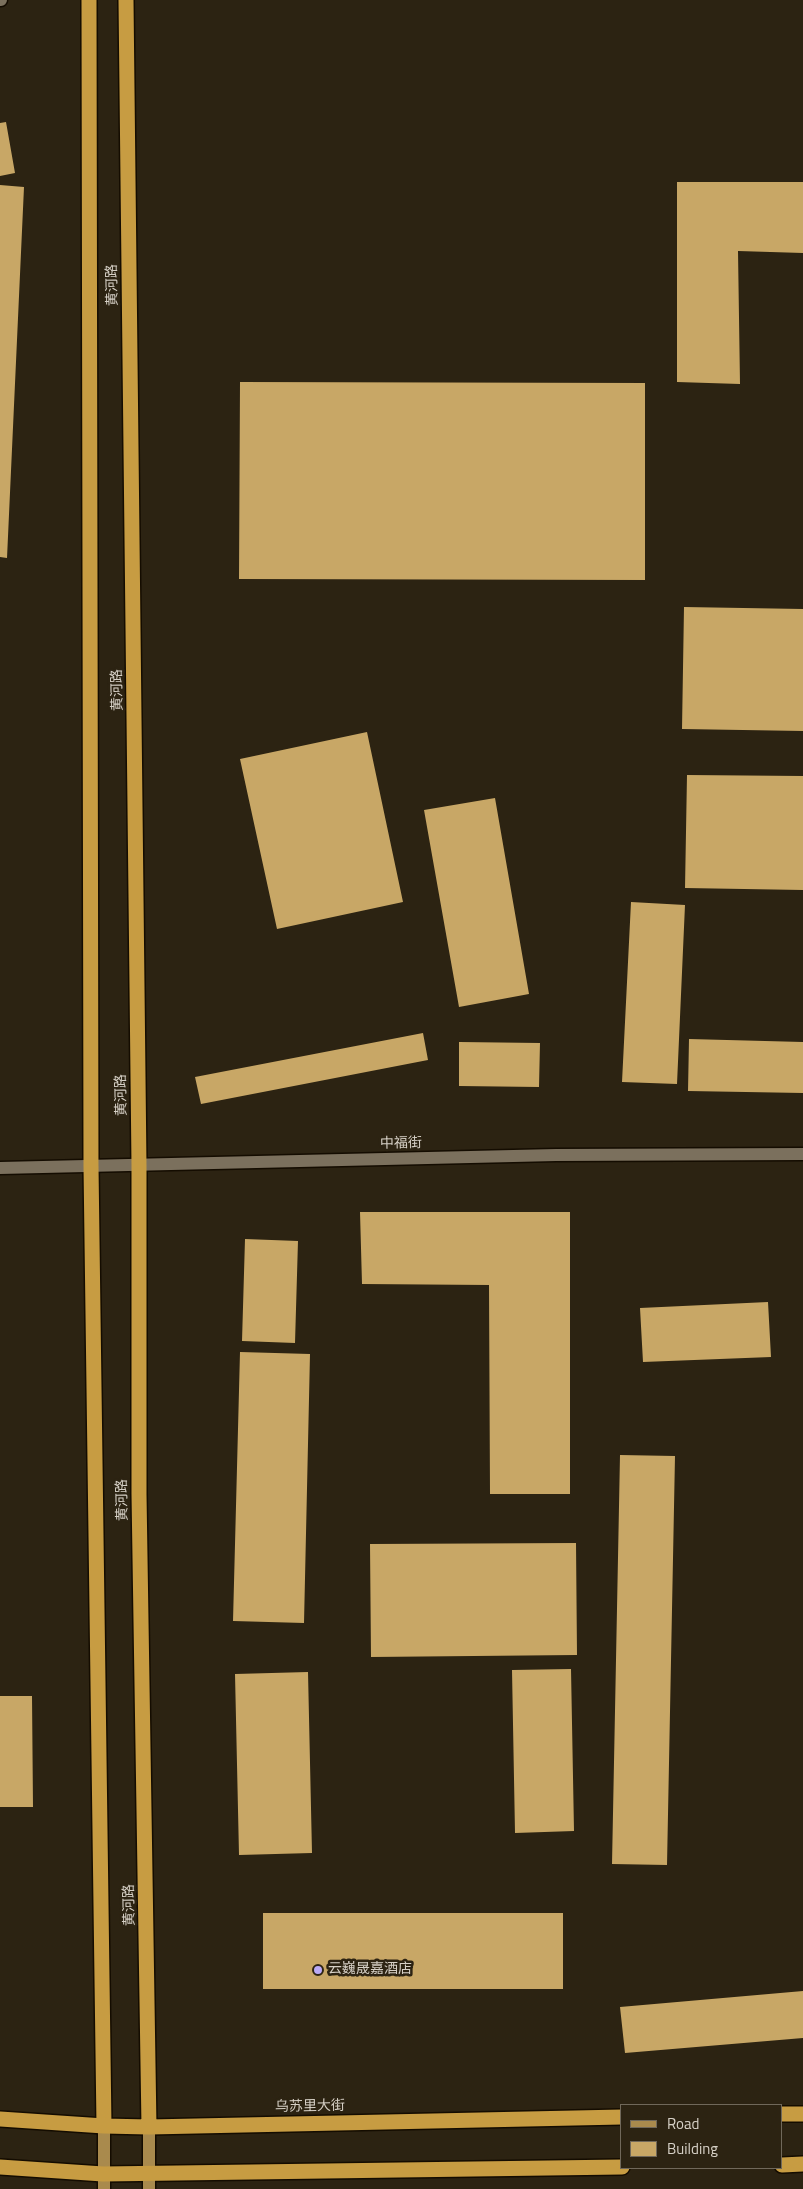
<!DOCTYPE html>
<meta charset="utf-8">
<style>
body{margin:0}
#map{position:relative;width:803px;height:2189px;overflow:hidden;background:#2c2312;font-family:"Titillium Web",sans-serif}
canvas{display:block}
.legend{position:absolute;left:620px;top:2104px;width:162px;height:65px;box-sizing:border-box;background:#2c2312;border:1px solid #70685a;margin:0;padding:6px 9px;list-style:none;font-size:15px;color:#d6d0c6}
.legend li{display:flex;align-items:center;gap:10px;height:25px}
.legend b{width:25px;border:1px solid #70685a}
</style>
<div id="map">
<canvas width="803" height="2189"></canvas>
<ul class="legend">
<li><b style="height:6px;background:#a98a4d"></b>Road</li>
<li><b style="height:14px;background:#c8a766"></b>Building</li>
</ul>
</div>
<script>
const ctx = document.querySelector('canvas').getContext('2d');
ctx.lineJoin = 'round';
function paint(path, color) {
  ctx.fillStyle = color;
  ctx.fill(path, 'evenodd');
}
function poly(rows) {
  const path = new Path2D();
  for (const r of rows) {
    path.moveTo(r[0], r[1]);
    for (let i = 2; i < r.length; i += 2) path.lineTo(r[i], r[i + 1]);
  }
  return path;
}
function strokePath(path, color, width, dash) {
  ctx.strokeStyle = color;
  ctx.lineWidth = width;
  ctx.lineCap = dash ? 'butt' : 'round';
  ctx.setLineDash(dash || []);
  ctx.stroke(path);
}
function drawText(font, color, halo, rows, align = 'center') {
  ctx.font = font + ' "Titillium Web","Noto Sans SC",sans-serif';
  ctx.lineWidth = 5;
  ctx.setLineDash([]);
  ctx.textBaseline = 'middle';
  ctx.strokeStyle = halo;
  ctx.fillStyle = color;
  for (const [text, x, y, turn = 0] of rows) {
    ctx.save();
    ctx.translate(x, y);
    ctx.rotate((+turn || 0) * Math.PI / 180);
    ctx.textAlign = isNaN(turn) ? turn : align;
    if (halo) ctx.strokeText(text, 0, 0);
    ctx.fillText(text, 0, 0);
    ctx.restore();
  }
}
const building = poly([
 [6,122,15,173,0,176,0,123],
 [677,182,803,182,803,253,738,251,740,384,677,382],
 [0,185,24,187,7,558,0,557],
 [240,382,645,383,645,580,239,579],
 [684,607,803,609,803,731,682,729],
 [367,732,403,902,277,929,240,759],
 [687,775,803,776,803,890,685,888],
 [495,798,529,994,459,1007,424,810],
 [631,902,685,905,677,1084,622,1082],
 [423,1033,428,1060,201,1104,195,1077],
 [689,1039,803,1042,803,1093,688,1091],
 [459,1042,540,1043,539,1087,459,1086],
 [360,1212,570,1212,570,1494,490,1494,489,1285,362,1284],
 [245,1239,298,1241,295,1343,242,1341],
 [768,1302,771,1357,643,1362,640,1308],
 [240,1352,310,1354,304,1623,233,1621],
 [620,1455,675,1456,667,1865,612,1864],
 [576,1543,577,1655,371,1657,370,1544],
 [571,1669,574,1831,515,1833,512,1670],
 [308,1672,312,1853,239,1855,235,1674],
 [0,1696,32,1696,33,1807,0,1807],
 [263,1913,563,1913,563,1989,263,1989],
 [803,1991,803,2038,625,2053,620,2007]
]);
const minor = poly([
 [0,0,1,0],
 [0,1168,556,1155,803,1154]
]);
const major = poly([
 [149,2127,149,2189],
 [104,2189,104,2126]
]);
const highway = poly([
 [89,0,91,1166,104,2126],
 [126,0,139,1165,139,1494,149,2127],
 [782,2114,803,2114],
 [0,2119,104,2126,149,2127,622,2117],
 [782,2165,803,2164],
 [0,2167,103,2174,622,2167]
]);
const markers = [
 [318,1970,5,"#baaaf6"]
];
const streetNames = [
 ["黄河路",113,285,-91],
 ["黄河路",118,690,-91],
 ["黄河路",122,1095,-91],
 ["中福街",401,1144,-1],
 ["黄河路",123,1500,-91],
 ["黄河路",130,1905,-91],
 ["乌苏里大街",310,2107,-1]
];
const poiNames = [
 ["云巍晟嘉酒店",328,1970]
];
paint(building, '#c8a766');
strokePath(minor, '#140c00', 15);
strokePath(major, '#140c00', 15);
strokePath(highway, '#140c00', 18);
strokePath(minor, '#7b705d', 12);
strokePath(major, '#a98a4d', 12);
strokePath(highway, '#c79c42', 15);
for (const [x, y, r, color] of markers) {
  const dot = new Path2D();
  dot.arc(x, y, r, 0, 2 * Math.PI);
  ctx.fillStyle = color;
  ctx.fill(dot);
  strokePath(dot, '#2c2312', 2);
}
drawText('14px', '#d6d0c6', '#2c2312', streetNames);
drawText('14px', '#d6d0c6', '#2c2312', poiNames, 'left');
</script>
